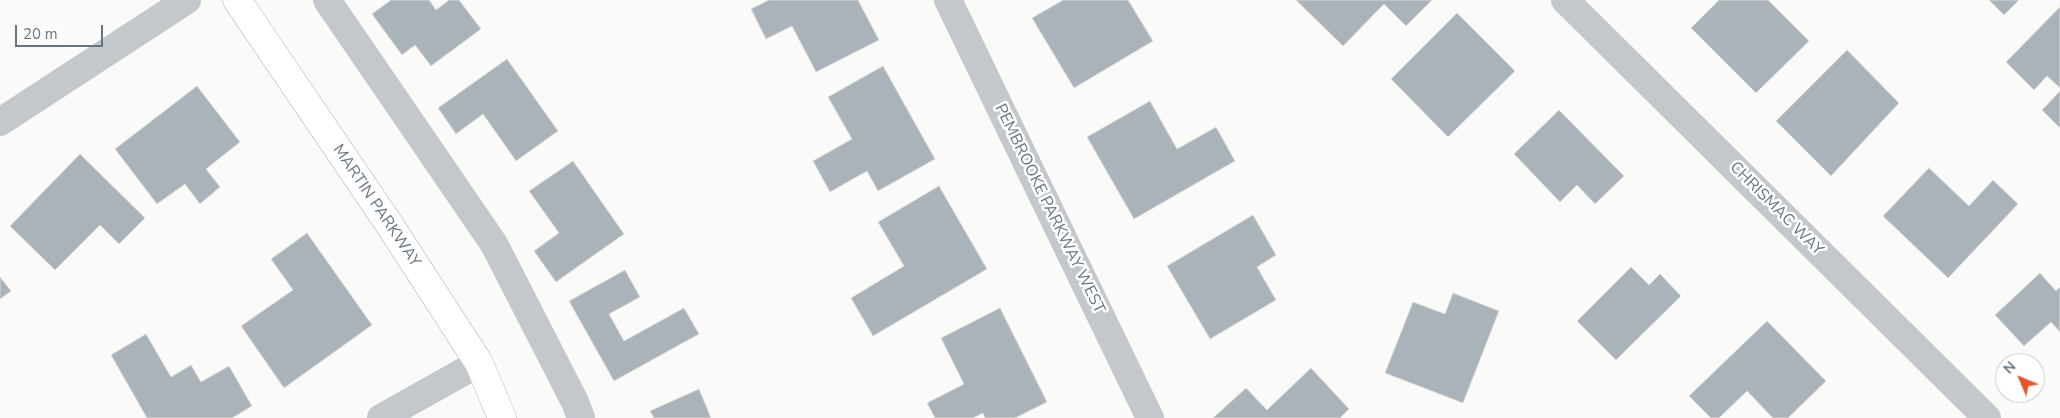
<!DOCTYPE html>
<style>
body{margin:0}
#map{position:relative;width:2060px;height:418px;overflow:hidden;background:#fafaf8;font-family:"Nunito Sans",sans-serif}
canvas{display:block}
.north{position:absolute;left:1995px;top:353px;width:50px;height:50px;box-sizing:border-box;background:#fff;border:1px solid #c1c8cd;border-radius:50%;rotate:315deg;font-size:14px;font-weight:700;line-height:20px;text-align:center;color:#657683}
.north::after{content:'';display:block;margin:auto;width:18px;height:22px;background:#e4572e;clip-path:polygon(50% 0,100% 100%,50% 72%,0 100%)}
.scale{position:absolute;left:15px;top:25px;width:88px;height:22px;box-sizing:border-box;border:2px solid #657683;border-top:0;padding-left:6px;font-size:15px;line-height:18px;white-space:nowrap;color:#657683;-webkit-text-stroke:4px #fff;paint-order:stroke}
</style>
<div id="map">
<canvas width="2060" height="418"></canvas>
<div class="north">N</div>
<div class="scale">20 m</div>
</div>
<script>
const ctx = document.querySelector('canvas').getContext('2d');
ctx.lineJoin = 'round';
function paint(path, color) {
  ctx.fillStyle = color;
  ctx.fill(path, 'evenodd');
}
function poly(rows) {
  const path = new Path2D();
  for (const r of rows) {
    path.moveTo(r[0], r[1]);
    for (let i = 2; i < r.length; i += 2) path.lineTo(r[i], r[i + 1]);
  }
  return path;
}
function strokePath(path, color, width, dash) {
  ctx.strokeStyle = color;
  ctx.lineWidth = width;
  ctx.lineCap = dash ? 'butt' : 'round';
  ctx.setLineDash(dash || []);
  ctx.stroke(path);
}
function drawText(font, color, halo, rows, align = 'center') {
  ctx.font = font + ' "Nunito Sans",sans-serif';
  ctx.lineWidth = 5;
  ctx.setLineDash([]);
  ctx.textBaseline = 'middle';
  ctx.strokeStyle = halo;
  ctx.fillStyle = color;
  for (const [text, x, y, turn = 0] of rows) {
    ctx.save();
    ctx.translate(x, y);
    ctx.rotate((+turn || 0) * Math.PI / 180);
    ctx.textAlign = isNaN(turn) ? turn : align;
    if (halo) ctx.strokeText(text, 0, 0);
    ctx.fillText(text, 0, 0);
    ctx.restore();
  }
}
const building = poly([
 [391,0,429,0,436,10,449,0,459,0,481,29,431,66,415,45,402,55,372,14,391,0],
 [769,0,858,0,879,40,816,72,792,26,766,39,751,9,769,0],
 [1063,0,1128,0,1153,41,1074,88,1032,18,1063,0],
 [1296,0,1432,0,1406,26,1384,4,1343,46,1296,0],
 [1719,0,1768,0,1809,41,1756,93,1691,28,1719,0],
 [1989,0,2019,0,2004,15,1989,0],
 [2060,7,2060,88,2047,76,2034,90,2006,62,2060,7],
 [1457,13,1515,71,1448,137,1391,79,1457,13],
 [1847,50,1899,103,1831,176,1776,121,1847,50],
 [507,59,558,131,516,161,483,114,456,134,438,108,507,59],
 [883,66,935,159,878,191,867,171,830,192,813,161,852,139,828,97,883,66],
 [197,86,240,142,206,169,220,187,200,204,185,184,157,204,115,149,197,86],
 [2060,91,2060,128,2042,110,2060,91],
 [1150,101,1177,149,1216,127,1235,161,1134,219,1087,137,1150,101],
 [1559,110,1624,176,1595,204,1577,185,1560,202,1514,154,1559,110],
 [80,154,145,218,119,244,100,225,55,270,10,226,80,154],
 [573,161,624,234,556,282,534,251,559,233,529,191,573,161],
 [1929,168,1969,206,1993,180,2018,204,1948,278,1883,216,1929,168],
 [939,186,987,269,873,336,851,298,904,266,878,222,939,186],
 [1253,215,1276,255,1257,267,1276,300,1210,339,1167,266,1253,215],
 [307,233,372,325,284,388,241,326,293,290,271,259,307,233],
 [1631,267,1649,285,1660,274,1681,296,1616,360,1577,321,1631,267],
 [625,270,640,297,609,314,624,341,684,308,699,334,614,381,569,301,625,270],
 [2040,273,2056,291,2060,287,2060,332,2051,322,2024,346,1995,315,2040,273],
 [0,277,11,291,0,299,0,277],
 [1453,293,1499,311,1463,403,1385,373,1413,302,1445,314,1453,293],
 [1000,308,1047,402,1015,418,985,418,983,413,973,418,935,418,927,403,964,384,941,338,1000,308],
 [1767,321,1826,381,1788,418,1773,418,1747,391,1719,418,1711,418,1689,396,1767,321],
 [146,334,171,377,191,365,201,382,229,366,252,406,232,418,147,418,111,355,146,334],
 [1311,368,1349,409,1340,418,1213,418,1246,388,1267,410,1311,368],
 [699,389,711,418,654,418,650,411,699,389]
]);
const street = poly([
 [327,0,494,244,575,402,581,418],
 [948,0,1150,418],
 [1565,0,1987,418],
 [0,122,187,0],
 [381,418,479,363]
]);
const secondary = poly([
 [237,0,389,224,479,363,502,418]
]);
const streetNames = [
 ["MARTIN PARKWAY",376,206,56],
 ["PEMBROOKE PARKWAY WEST",1049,209,64],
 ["CHRISMAC WAY",1776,209,45]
];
paint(building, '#aab3b9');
strokePath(building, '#dcdcda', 1);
strokePath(secondary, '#b3babf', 29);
strokePath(street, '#c3c8cc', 28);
strokePath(secondary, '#fff', 28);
drawText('16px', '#657683', '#fff', streetNames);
</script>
